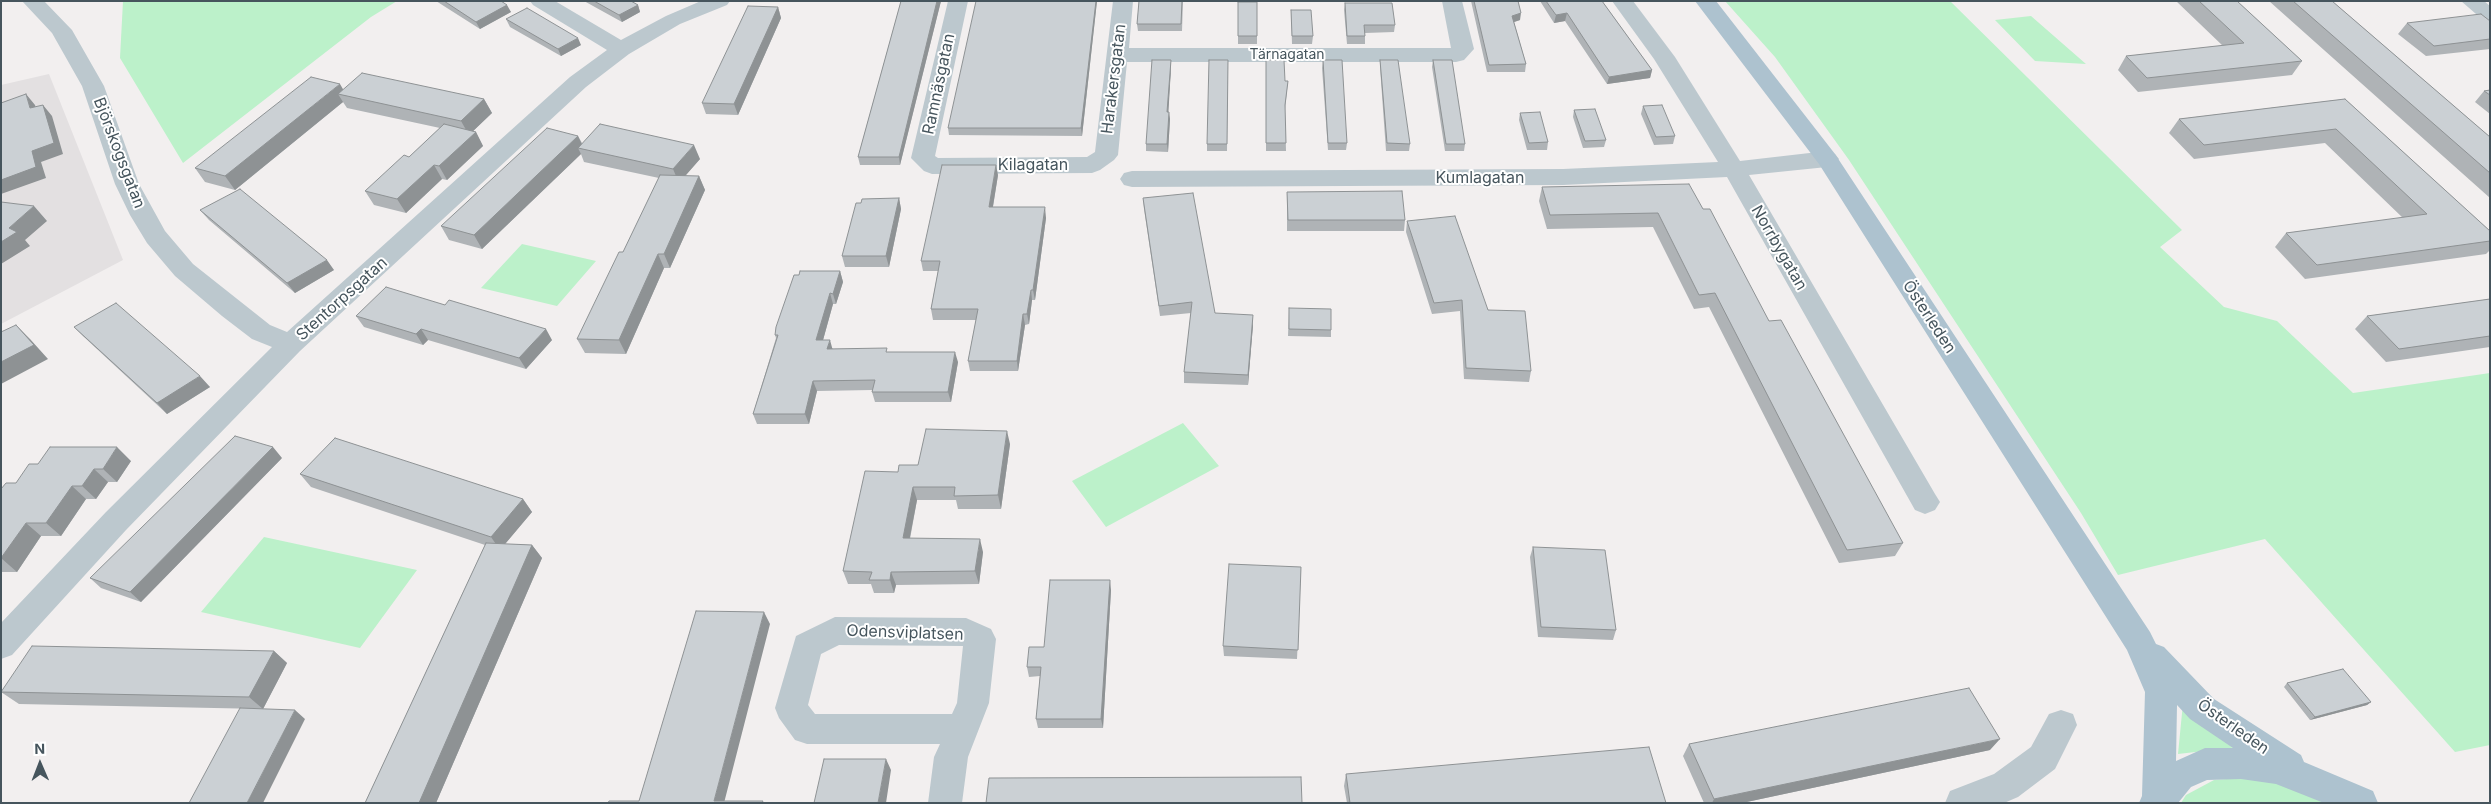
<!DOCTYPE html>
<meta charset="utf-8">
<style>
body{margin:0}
#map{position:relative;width:2491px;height:804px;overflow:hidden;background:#f2efef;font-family:Inter,sans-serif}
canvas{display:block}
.frame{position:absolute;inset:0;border:2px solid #46555d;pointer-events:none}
.north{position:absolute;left:15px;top:739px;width:50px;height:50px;-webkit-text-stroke:4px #fff;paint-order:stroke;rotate:359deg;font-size:14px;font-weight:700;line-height:20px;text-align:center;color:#46555d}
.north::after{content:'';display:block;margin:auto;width:18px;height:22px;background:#46555d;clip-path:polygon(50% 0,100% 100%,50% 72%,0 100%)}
</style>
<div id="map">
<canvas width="2491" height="804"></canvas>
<div class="frame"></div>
<div class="north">N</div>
</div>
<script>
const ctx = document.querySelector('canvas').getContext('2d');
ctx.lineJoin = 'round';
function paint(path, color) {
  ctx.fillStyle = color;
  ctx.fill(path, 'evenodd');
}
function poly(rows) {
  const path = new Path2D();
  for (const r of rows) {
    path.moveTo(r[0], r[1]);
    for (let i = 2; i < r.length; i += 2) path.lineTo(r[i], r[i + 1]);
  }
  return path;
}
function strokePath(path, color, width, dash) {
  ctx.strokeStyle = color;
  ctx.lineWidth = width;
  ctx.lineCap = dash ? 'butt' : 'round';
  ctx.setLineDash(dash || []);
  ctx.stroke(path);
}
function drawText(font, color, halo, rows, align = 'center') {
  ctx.font = font + ' Inter,sans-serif';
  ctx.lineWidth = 4;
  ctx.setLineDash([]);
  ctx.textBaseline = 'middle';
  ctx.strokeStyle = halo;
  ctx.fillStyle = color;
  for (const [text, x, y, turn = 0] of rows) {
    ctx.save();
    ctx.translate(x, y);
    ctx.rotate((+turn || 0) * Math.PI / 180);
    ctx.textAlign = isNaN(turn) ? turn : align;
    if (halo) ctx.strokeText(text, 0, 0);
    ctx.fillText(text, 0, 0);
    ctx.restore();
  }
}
const education = poly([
 [49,74,123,260,1,324,1,85]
]);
const green = poly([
 [123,1,397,1,371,17,183,163,120,58],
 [1725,1,1950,1,2182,230,2160,247,2224,307,2277,321,2353,393,2490,373,2490,745,2455,752,2265,539,2118,575,2081,513,1849,160,1775,57],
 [2031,16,2086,64,2035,61,1995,20],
 [522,244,596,261,557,306,481,288],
 [1183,423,1219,466,1106,527,1072,481],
 [264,537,417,570,360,648,201,612],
 [2183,703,2239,747,2178,754],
 [2250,777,2292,786,2329,803,2181,803,2186,795,2214,780]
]);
const minor = poly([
 [22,1,44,1,72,30,104,86,139,184,165,231,193,264,270,325,287,332,570,77,607,50,533,5,530,1,555,1,621,40,666,16,701,1,730,1,727,5,680,24,629,54,586,87,300,351,126,530,12,655,1,659,1,623,106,512,272,347,252,339,222,316,175,276,147,243,130,215,115,184,82,86,52,33,22,1],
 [948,1,968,1,935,156,938,158,1087,157,1095,152,1113,1,1133,1,1129,48,1451,48,1442,1,1462,1,1474,49,1464,60,1456,62,1127,62,1118,155,1114,160,1100,170,1092,173,932,174,924,171,911,158,948,1],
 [1612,1,1633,1,1675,57,1740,161,1827,151,1835,154,1839,159,1835,164,1827,167,1749,175,1935,494,1940,502,1935,510,1925,514,1915,510,1727,177,1563,185,1132,187,1124,185,1120,179,1124,173,1132,171,1563,169,1718,162,1654,59,1612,1],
 [2461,1,2484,1,2490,6,2490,22,2483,20,2461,1],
 [835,617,966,618,991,629,996,639,989,703,968,757,962,803,928,803,934,757,940,744,807,744,795,740,779,718,775,708,796,636,835,617],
 [839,645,963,646,957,703,952,714,815,714,808,705,821,654,839,645],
 [2061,710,2073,714,2077,725,2055,769,2018,797,2004,803,1945,803,1950,791,1994,774,2031,747,2049,714,2061,710]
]);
const major = poly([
 [1695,1,1716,1,1835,154,2150,632,2156,644,2164,647,2214,699,2301,755,2304,762,2373,791,2378,803,2324,803,2276,784,2241,779,2207,780,2191,787,2178,803,2139,803,2142,796,2145,692,2127,650,1819,164,1695,1],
 [2177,705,2190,719,2233,748,2205,748,2176,761,2177,705]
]);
const wall = poly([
 [436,1,501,1,511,12,480,29],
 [584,1,631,1,638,5,640,12,622,22],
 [901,1,941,1,900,165,860,165,858,157],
 [1097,1,1082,136,949,135,948,128],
 [1139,1,1183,1,1182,31,1138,31,1137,24],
 [1471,1,1518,1,1520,20,1514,22,1526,64,1525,72,1487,72],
 [1540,1,1602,1,1652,70,1650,78,1607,84,1565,21,1554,23],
 [2176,1,2237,1,2302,61,2292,75,2138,92,2118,70,2126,56,2223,46],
 [2269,1,2332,1,2490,137,2490,198],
 [1238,2,1257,2,1257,44,1238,44],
 [1345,3,1395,25,1394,32,1365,33,1365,44,1347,44,1344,10],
 [778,7,781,18,738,115,706,114,702,103],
 [1291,10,1313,36,1312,44,1292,44],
 [506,19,581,45,561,56,510,27],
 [2490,21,2490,49,2426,56,2398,34,2407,23],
 [1171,60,1171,68,1168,112,1170,119,1168,152,1146,151,1146,144],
 [1228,60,1227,151,1207,151,1207,144],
 [1266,60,1285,81,1288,81,1285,110,1286,151,1266,151],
 [1323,60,1347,143,1346,150,1328,150,1322,68],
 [1380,60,1410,144,1409,151,1386,151,1380,67],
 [1433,60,1465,144,1464,151,1445,151,1432,67],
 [343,90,484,99,492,113,473,131,476,132,483,146,447,180,442,179,406,213,374,205,365,191,409,157,440,128,347,108,343,102,235,190,205,182,195,168],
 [2490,90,2490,114,2475,102,2484,91],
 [2345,99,2490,231,2490,250,2486,254,2305,279,2275,247,2286,233,2403,218,2325,143,2194,159,2169,133,2179,119],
 [1643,106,1675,136,1673,144,1654,145,1641,114],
 [1574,110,1606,140,1604,147,1583,148,1573,117],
 [1520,113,1548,142,1547,150,1527,150,1519,120],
 [578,136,582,143,700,159,685,176,699,176,705,190,670,268,664,268,626,354,585,353,577,339,623,252,659,178,584,162,581,154,482,249,449,240,441,226],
 [998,175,993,207,1046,218,1035,300,1032,300,1029,324,1025,325,1018,371,970,371,968,361,976,320,933,320,931,309,938,271,923,271,921,261],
 [1542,187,1703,209,1769,321,1903,543,1895,556,1839,563,1709,307,1694,309,1653,227,1547,229,1539,201],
 [1287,192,1405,220,1404,231,1287,231],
 [899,198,901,209,889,267,845,267,842,256,861,203],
 [1143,198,1215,313,1253,325,1248,385,1184,383,1184,372,1191,313,1160,316,1144,209],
 [200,210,334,270,295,293,209,220],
 [1407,221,1488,310,1531,371,1529,382,1464,379,1460,311,1432,314,1406,232],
 [840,271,843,282,836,304,833,304,823,340,833,349,888,352,958,362,951,402,875,402,872,392,872,390,817,391,809,424,757,424,753,414,776,338,775,335],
 [2490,299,2490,347,2386,362,2355,329,2367,316],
 [1289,308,1331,330,1331,337,1288,336],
 [356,316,552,340,526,369,428,340,423,345,364,327],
 [74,327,210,387,167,414,84,337],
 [1010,444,1001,509,958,509,956,500,917,500,910,539,983,552,979,584,896,585,894,593,874,593,871,584,848,584,843,571,898,472,918,465],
 [282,458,141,602,101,588,90,578],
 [131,461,117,482,108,482,96,499,86,499,61,536,41,536,17,572,1,572,1,489,16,483,38,464],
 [300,474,523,499,532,512,505,544,532,545,542,558,436,803,365,803,485,545,311,487],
 [1533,547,1616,630,1613,640,1538,637,1530,557],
 [1301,567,1297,659,1224,656,1223,646],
 [1111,590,1103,728,1038,728,1036,719,1040,676,1029,677,1027,667],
 [274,651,287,663,263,709,19,704,1,692],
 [2287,683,2371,702,2367,705,2310,720,2284,687],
 [1689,744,1990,750,1742,803,1704,803,1683,756],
 [1346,774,1666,803,1347,803,1344,786]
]);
const shadedWall = poly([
 [937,1,941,1,900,165,899,157],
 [1096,1,1097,1,1082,136,1081,128],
 [507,5,511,12,480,29,476,22],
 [638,5,640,12,622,22,619,15],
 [778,7,781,18,738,115,734,104],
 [1521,13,1520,20,1511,23,1512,16],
 [1567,13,1565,21,1554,23,1556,15],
 [578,38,581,45,561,56,558,49],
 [1171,60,1171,68,1168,119,1167,112],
 [1652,70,1650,78,1607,84,1609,77],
 [340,84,347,96,338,94,343,102,235,190,225,176],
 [26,94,35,105,39,119,30,108],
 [484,99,492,113,469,135,461,121],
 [43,105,52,116,63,154,41,162,46,178,1,194,1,180,32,151],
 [1169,112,1170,119,1168,152,1167,144],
 [476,132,483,146,447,180,439,166],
 [578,136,584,149,578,148,581,154,482,249,474,235],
 [694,145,700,159,679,183,673,169],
 [434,165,442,179,406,213,397,199],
 [996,165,998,175,991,218,989,207],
 [699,176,705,190,670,268,664,254],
 [899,198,901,209,889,267,886,256],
 [34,206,47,221,25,240,30,246,1,264,1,242,9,228],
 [1045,207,1046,218,1035,300,1033,290],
 [658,254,664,268,626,354,619,340],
 [327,260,334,270,295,293,287,283],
 [840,271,843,282,836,304,833,294],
 [1031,290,1032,300,1029,324,1027,314],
 [830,293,833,304,820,351,816,340],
 [1023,314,1025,325,1018,371,1017,361],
 [1253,315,1253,325,1248,385,1248,375],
 [16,325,30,339,48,359,1,384,1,362],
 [421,329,428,340,423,345,416,334],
 [546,329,552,340,526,369,519,358],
 [830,340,833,351,827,349],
 [955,352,958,362,951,402,948,392],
 [200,376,210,387,167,414,157,403],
 [813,381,817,391,809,424,805,414],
 [1007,431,1010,444,1001,509,998,495],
 [117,447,131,461,117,482,103,469],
 [273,447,282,458,141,602,130,592],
 [94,469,108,482,96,499,82,486],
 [72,486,86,499,61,536,46,523],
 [913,487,917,500,907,552,903,538],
 [523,499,532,512,500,550,491,537],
 [26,523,41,536,17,572,1,558],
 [980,539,983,552,979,584,975,571],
 [532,545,542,558,436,803,419,803],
 [891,572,896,585,894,593,890,580],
 [1110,580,1111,590,1103,728,1101,719],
 [764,612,770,624,724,803,714,801],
 [274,651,287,663,263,709,249,697],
 [2371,702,2367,705,2310,720,2315,717],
 [295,710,305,719,263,803,247,803],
 [2000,739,1990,750,1742,803,1712,803,1714,799],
 [886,759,891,770,886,803,878,803]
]);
const building = poly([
 [444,1,501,1,507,5,476,22,444,1],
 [594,1,631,1,638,5,619,15,594,1],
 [901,1,937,1,899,157,858,157,901,1],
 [976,1,1096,1,1081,128,948,128,976,1],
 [1139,1,1182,1,1181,24,1137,24,1139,1],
 [1474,1,1518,1,1521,13,1512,16,1526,64,1489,65,1474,1],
 [1546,1,1602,1,1652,70,1609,77,1567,13,1556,15,1546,1],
 [2199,1,2237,1,2302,61,2147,78,2126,56,2244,43,2199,1],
 [2293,1,2332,1,2490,137,2490,173,2293,1],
 [1238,2,1257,2,1257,36,1238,36,1238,2],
 [1345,3,1392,3,1395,25,1364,25,1365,36,1347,36,1345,3],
 [748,6,778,7,734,104,702,103,748,6],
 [527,8,578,38,558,49,506,19,527,8],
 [1291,10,1311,10,1313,36,1292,36,1291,10],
 [2481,14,2490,21,2490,39,2434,46,2407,23,2481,14],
 [1152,60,1171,60,1167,112,1169,112,1167,144,1146,144,1152,60],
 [1209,60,1228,60,1227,144,1207,144,1209,60],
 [1266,60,1284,60,1285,81,1288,81,1285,105,1286,143,1266,143,1266,60],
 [1323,60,1342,60,1347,143,1328,143,1323,60],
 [1380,60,1398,60,1410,144,1387,143,1380,60],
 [1433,60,1452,60,1465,144,1446,144,1433,60],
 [362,73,484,99,461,121,338,94,362,73],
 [311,77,340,84,225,176,195,168,311,77],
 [2490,90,2490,95,2484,91,2490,90],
 [26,94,30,108,43,105,54,143,32,151,36,167,1,180,1,103,26,94],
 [2345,99,2490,231,2490,241,2317,265,2286,233,2427,214,2336,129,2204,145,2179,119,2345,99],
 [1662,105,1675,136,1656,137,1643,106,1662,105],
 [1595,109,1606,140,1585,141,1574,110,1595,109],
 [1540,112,1548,142,1529,143,1520,113,1540,112],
 [444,124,476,132,439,166,434,165,397,199,365,191,404,155,409,157,444,124],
 [600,124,694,145,673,169,578,148,600,124],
 [547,128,578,136,474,235,441,226,547,128],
 [942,165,996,165,989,207,1045,207,1033,290,1031,290,1027,314,1023,314,1017,361,968,361,978,309,931,309,940,261,921,261,942,165],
 [660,175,699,176,664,254,658,254,619,340,577,339,619,252,623,252,660,175],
 [1689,184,1703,209,1710,209,1769,321,1781,320,1903,543,1847,550,1715,293,1699,295,1658,213,1550,215,1542,187,1689,184],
 [240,189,327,260,287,283,200,210,240,189],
 [1402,191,1405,220,1288,220,1287,192,1402,191],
 [1193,193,1215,313,1253,315,1248,375,1184,372,1192,302,1159,306,1143,198,1193,193],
 [899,198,886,256,842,256,856,203,861,203,862,199,899,198],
 [1,202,34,206,9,228,17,232,1,242,1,202],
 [1455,216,1488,310,1525,311,1531,371,1466,368,1462,300,1434,303,1407,221,1455,216],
 [800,271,840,271,833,294,830,293,816,340,830,340,827,349,887,348,886,352,955,352,948,392,872,392,875,380,813,381,805,414,753,414,778,335,775,335,776,327,794,275,799,275,800,271],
 [386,287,445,305,449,300,546,329,519,358,421,329,416,334,356,316,386,287],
 [2490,299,2490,336,2399,349,2367,316,2490,299],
 [116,303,200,376,157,403,74,327,116,303],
 [1289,308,1331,309,1331,330,1289,329,1289,308],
 [16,325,34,345,1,362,1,332,16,325],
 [926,429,1007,431,998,495,954,496,955,487,913,487,903,538,980,539,975,571,891,572,890,580,869,580,872,572,843,571,865,471,898,472,899,465,918,465,926,429],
 [235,436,273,447,130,592,90,578,235,436],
 [335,438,523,499,491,537,300,474,335,438],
 [50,447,117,447,103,469,94,469,82,486,72,486,46,523,26,523,1,558,1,489,6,483,16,483,29,464,38,464,50,447],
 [486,543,532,545,419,803,365,803,486,543],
 [1533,547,1605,550,1616,630,1541,627,1533,547],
 [1229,564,1301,567,1298,650,1223,646,1229,564],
 [1050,580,1110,580,1101,719,1036,719,1041,667,1027,667,1029,647,1044,647,1050,580],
 [696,611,764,612,714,801,763,801,762,803,608,803,609,801,639,801,696,611],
 [32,646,274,651,249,697,1,692,32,646],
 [2343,669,2371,702,2315,717,2287,683,2343,669],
 [1969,688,2000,739,1714,799,1689,744,1969,688],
 [240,708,295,710,247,803,189,803,240,708],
 [1649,747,1666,803,1350,803,1346,774,1649,747],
 [824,759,886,759,878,803,814,803,824,759],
 [1301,777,1302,803,986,803,989,778,1301,777]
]);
const farStreetnames = [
 ["Tärnagatan",1287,55]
];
const streetNames = [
 ["Harakersgatan",1114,79,-83],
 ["Ramnäsgatan",939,84,-78],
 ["Björskogsgatan",119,153,69],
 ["Kilagatan",1033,165],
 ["Kumlagatan",1480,178],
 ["Norrbygatan",1779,248,60],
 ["Stentorpsgatan",342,299,-42],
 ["Österleden",1929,317,57],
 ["Odensviplatsen",905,633,2],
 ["Österleden",2233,727,35]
];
paint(education, '#e3e0e1');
paint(green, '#bcf1ca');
paint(minor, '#bcc8ce');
paint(major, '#adc2cf');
paint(wall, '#afb3b6');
paint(shadedWall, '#8e9294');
paint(building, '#cbd0d4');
strokePath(building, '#8e9294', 1);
drawText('14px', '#46555d', '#fff', farStreetnames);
drawText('16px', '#46555d', '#fff', streetNames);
</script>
